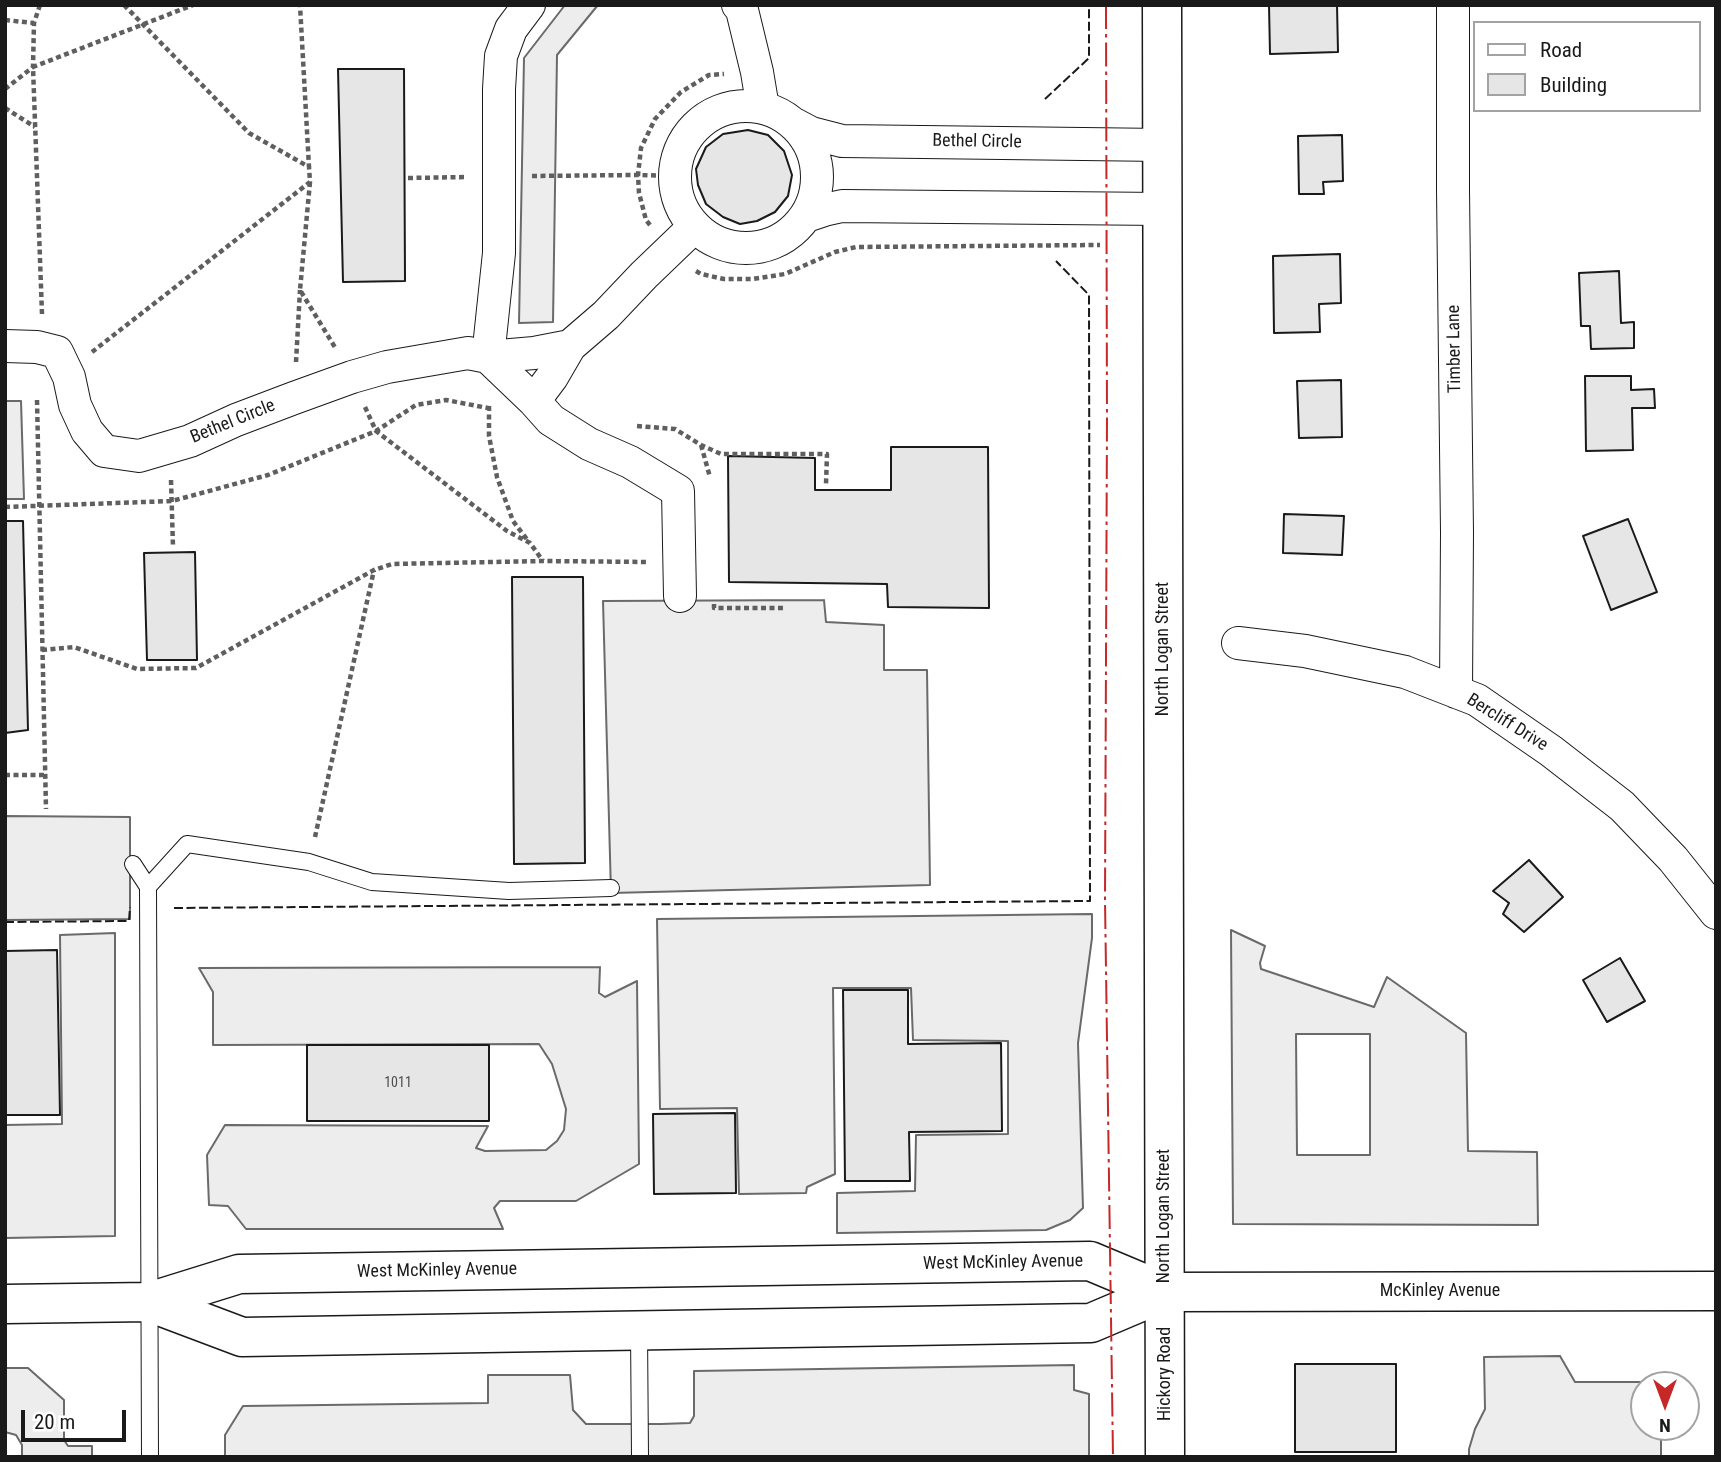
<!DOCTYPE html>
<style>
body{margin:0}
#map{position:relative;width:1721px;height:1462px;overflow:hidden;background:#fff;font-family:"Roboto Condensed",sans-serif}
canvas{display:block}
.frame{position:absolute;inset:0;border:7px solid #1a1a1a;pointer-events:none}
.legend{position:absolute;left:1473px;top:21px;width:228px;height:91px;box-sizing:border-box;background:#fff;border:2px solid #a3a3a3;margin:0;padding:9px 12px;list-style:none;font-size:21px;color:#1a1a1a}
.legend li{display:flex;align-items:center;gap:14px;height:35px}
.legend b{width:35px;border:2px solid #a3a3a3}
.north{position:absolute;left:1630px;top:1371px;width:70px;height:70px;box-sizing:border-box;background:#fff;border:2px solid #a3a3a3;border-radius:50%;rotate:180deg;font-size:19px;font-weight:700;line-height:28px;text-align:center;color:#1a1a1a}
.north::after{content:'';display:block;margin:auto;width:24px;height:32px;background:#c62828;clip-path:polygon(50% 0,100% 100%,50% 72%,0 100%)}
.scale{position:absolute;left:21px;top:1410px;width:105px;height:32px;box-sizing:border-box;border:4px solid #1a1a1a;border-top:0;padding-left:9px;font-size:21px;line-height:24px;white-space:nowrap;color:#1a1a1a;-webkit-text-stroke:5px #fff;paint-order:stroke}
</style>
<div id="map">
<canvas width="1721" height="1462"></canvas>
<div class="frame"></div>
<ul class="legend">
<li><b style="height:9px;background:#fff"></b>Road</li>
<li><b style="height:19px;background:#e6e6e6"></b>Building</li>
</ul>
<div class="north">N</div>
<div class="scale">20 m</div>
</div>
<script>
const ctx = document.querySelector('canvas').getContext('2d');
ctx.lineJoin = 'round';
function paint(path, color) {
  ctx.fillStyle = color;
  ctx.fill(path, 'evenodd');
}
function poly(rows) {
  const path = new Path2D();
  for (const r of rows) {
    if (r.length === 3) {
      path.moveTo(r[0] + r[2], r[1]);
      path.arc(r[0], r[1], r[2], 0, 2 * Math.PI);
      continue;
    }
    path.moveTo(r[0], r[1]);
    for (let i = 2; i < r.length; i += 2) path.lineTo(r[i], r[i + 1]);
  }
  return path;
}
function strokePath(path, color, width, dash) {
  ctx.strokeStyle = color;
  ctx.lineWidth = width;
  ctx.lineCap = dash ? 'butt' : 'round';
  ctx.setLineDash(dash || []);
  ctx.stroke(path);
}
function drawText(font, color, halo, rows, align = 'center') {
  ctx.font = font + ' "Roboto Condensed",sans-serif';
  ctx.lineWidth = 5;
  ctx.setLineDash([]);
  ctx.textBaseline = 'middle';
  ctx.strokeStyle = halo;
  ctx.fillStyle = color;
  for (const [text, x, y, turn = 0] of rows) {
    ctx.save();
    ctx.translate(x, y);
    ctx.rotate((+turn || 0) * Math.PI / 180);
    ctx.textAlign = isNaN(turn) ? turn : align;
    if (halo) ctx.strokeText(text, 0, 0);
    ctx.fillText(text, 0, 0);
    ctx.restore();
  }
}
const built = poly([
 [565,5,598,5,557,55,553,322,519,323,524,58,565,5],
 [5,401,21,401,24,499,5,499,5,401],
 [824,600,826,622,884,625,884,670,927,670,930,885,611,893,603,601,824,600],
 [5,816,130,817,130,919,5,920,5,816],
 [1092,914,1092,938,1078,1043,1083,1208,1070,1220,1046,1230,837,1233,837,1193,915,1191,916,1135,1008,1134,1008,1041,913,1040,911,988,833,988,835,1174,807,1187,806,1193,739,1194,737,1108,660,1109,657,919,1092,914],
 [1231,930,1265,946,1260,963,1261,969,1374,1007,1387,977,1466,1033,1468,1151,1537,1152,1538,1225,1233,1224,1231,930],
 [1296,1034,1370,1034,1370,1155,1297,1155,1296,1034],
 [115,933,115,1236,5,1238,5,1125,62,1124,60,935,115,933],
 [600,967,599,993,605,997,637,981,639,1164,576,1201,500,1201,494,1208,503,1229,246,1229,228,1206,209,1205,207,1155,225,1125,488,1126,476,1148,485,1151,546,1150,557,1141,564,1130,566,1109,552,1064,539,1044,213,1045,213,992,199,968,600,967],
 [1560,1356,1575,1382,1661,1382,1661,1385,1644,1385,1644,1427,1661,1427,1661,1457,1469,1457,1469,1449,1475,1429,1485,1409,1484,1357,1560,1356],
 [1074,1365,1074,1390,1089,1394,1089,1457,225,1457,225,1435,243,1406,488,1403,488,1375,570,1375,573,1410,586,1424,661,1424,690,1423,694,1416,694,1371,1074,1365],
 [5,1368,28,1368,64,1400,64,1440,68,1446,92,1446,92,1457,22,1457,22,1445,16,1435,5,1432,5,1368]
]);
const building = poly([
 [1269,5,1337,5,1338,52,1270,54,1269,5],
 [338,69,404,69,405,281,343,282,338,69],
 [748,130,768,135,784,151,792,175,788,196,775,212,757,221,740,224,723,217,706,204,698,185,696,169,706,147,723,134,748,130],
 [1342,135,1343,181,1323,182,1324,194,1299,194,1298,136,1342,135],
 [1340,254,1341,303,1319,304,1320,332,1274,333,1273,256,1340,254],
 [1619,271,1621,323,1634,322,1634,348,1591,349,1590,326,1581,326,1579,273,1619,271],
 [1585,376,1631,376,1631,390,1654,389,1655,408,1632,408,1633,450,1586,451,1585,376],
 [1341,380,1342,437,1299,438,1297,381,1341,380],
 [891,447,988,447,989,608,888,607,887,584,729,582,728,456,815,458,815,490,891,490,891,447],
 [1284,514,1344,516,1342,555,1283,553,1284,514],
 [1628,519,1657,592,1611,610,1583,536,1628,519],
 [5,521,23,521,28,730,5,733,5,521],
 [195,552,197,660,147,660,144,553,195,552],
 [512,577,583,577,585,863,514,864,512,577],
 [1529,860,1563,897,1524,932,1503,914,1509,903,1493,891,1529,860],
 [57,950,60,1115,5,1115,5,951,57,950],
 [1620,958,1645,1001,1607,1022,1583,980,1620,958],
 [843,990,908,990,908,1044,1001,1043,1002,1131,909,1132,910,1181,845,1181,843,990],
 [307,1045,489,1045,489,1121,307,1121,307,1045],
 [735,1113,736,1193,654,1194,653,1114,735,1113],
 [1295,1364,1396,1364,1396,1452,1295,1452,1295,1364]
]);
const path = poly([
 [124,5,249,133,309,167,300,5],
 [5,20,34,23],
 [5,89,33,67,34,23,40,5],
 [5,108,35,127],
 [532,176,638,175,674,176],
 [408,178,467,177],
 [310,182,300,290,336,349],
 [650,225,646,220,639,193,638,175,641,148,655,119,681,92,709,75,724,74],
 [696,271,701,274,724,279,753,279,785,274,835,252,856,247,1100,245],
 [42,314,33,67,193,5],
 [92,352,310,182,309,167],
 [296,362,300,290],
 [37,400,46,809],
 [489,406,489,436,497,477,513,521,529,542],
 [365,407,376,431,507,531,530,543,543,561],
 [637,426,675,429,701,445,721,454,827,454,826,484],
 [701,445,710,477],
 [171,480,173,547],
 [5,507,172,501,268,475,376,431,416,405,446,400,493,409],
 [714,604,714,608,783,608],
 [42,650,74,647,137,669,196,668,374,570,392,564,543,561,646,562],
 [5,775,45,775],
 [315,837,374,570]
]);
const service = poly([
 [133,864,148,887],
 [639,1330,640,1457],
 [150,1457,148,887,187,844,309,862,372,882,509,891,611,888]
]);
const minor = poly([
 [529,5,511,29,501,56,499,89,499,253,488,357,534,401,551,420,589,444,630,462,678,491,680,596],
 [738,5,742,10,757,72,763,108],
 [1453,5,1453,190,1457,532,1456,692],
 [746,177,71],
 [794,124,811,133,842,141,1163,145],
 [806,216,824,210,842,206,1163,209],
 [5,346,37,347,57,352,69,377,75,405,87,431,104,451,139,456,190,441,236,420,294,398,352,377,387,367,468,353,488,357,534,353,570,346,606,315,644,275,694,227],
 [534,401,552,377,570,346],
 [1238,643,1305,651,1405,672,1477,700,1551,751,1622,806,1673,859,1716,913]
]);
const tertiary = poly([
 [1162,5,1165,1457]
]);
const primary = poly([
 [149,1302,242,1337,1091,1323,1164,1292,1716,1291],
 [5,1304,149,1302,239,1274,1090,1261,1164,1292]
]);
const fence = poly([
 [1045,99,1089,58,1089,5],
 [174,908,1090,901,1089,295,1056,261],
 [5,922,129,921,130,907]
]);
const power = poly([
 [1106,5,1107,419,1105,900,1113,1457]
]);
const numberNames = [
 ["1011",398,1083]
];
const streetNames = [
 ["Bethel Circle",977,142,1],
 ["Timber Lane",1455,349,-91],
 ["Bethel Circle",233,422,-22],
 ["North Logan Street",1163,649,-90],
 ["Bercliff Drive",1507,723,32],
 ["North Logan Street",1164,1216,-90],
 ["West McKinley Avenue",1003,1263,-1],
 ["West McKinley Avenue",437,1271,-1],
 ["McKinley Avenue",1440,1291],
 ["Hickory Road",1165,1374,-90]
];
paint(built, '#ededed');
strokePath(built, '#6a6a6a', 2);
paint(building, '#e6e6e6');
strokePath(building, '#1a1a1a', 2);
strokePath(service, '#1a1a1a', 18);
strokePath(minor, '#1a1a1a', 34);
strokePath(tertiary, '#1a1a1a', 41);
strokePath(primary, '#1a1a1a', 41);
strokePath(path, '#5f5f5f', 4.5, [5, 3.5]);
strokePath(service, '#fff', 16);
strokePath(minor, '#fff', 32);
strokePath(tertiary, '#fff', 38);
strokePath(primary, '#fff', 38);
strokePath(fence, '#1a1a1a', 2, [9, 3.5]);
strokePath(power, '#c62828', 2, [24, 5, 3.5, 5]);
drawText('14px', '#4d4d4d', null, numberNames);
drawText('18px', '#1a1a1a', '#fff', streetNames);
</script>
